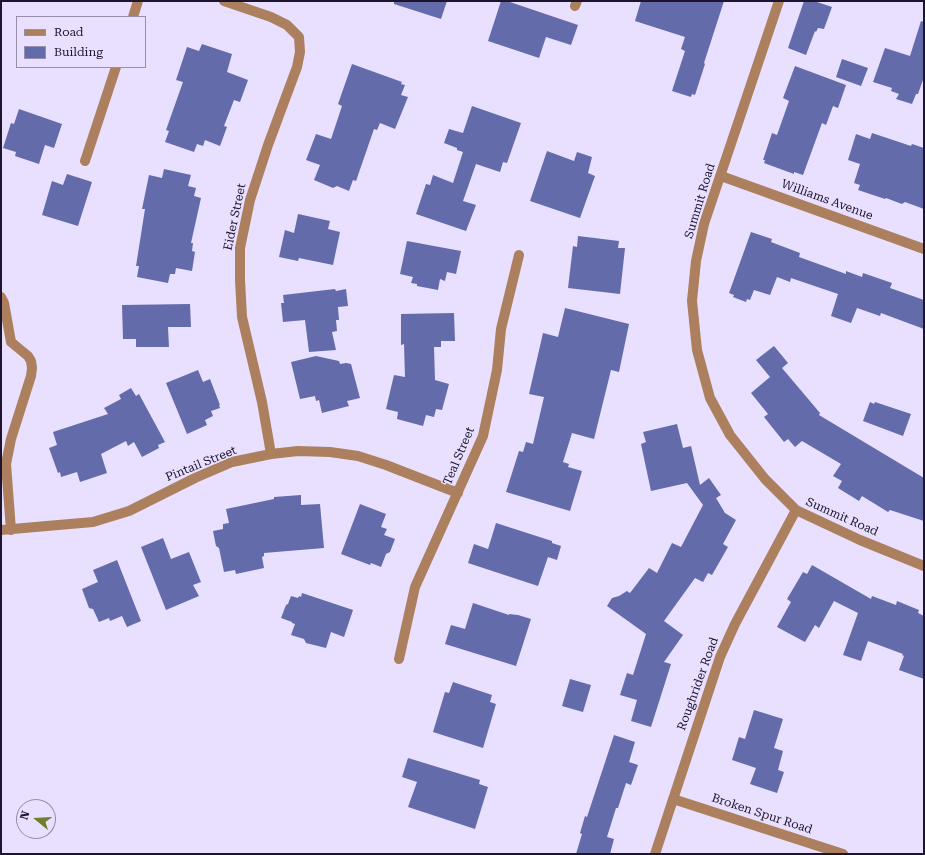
<!DOCTYPE html>
<style>
body{margin:0}
#map{position:relative;width:925px;height:855px;overflow:hidden;background:#e8e0fe;font-family:"Roboto Serif",serif}
canvas{display:block}
.frame{position:absolute;inset:0;border:2px solid #1d142e;pointer-events:none}
.legend{position:absolute;left:16px;top:16px;width:130px;height:52px;box-sizing:border-box;background:#e8e0fe;border:1px solid #978eab;margin:0;padding:5px 7px;list-style:none;font-size:12px;color:#1d142e}
.legend li{display:flex;align-items:center;gap:8px;height:20px}
.legend b{width:20px;border:1px solid #978eab}
.north{position:absolute;left:16px;top:799px;width:40px;height:40px;box-sizing:border-box;background:#e8e0fe;border:1px solid #978eab;border-radius:50%;rotate:288deg;font-size:11px;font-weight:700;line-height:16px;text-align:center;color:#1d142e}
.north::after{content:'';display:block;margin:auto;width:14px;height:18px;background:#717d2a;clip-path:polygon(50% 0,100% 100%,50% 72%,0 100%)}
</style>
<div id="map">
<canvas width="925" height="855"></canvas>
<div class="frame"></div>
<ul class="legend">
<li><b style="height:5px;background:#ac7f5e"></b>Road</li>
<li><b style="height:11px;background:#636bab"></b>Building</li>
</ul>
<div class="north">N</div>
</div>
<script>
const ctx = document.querySelector('canvas').getContext('2d');
ctx.lineJoin = 'round';
function paint(path, color) {
  ctx.fillStyle = color;
  ctx.fill(path, 'evenodd');
}
function poly(rows) {
  const path = new Path2D();
  for (const r of rows) {
    path.moveTo(r[0], r[1]);
    for (let i = 2; i < r.length; i += 2) path.lineTo(r[i], r[i + 1]);
  }
  return path;
}
function strokePath(path, color, width, dash) {
  ctx.strokeStyle = color;
  ctx.lineWidth = width;
  ctx.lineCap = dash ? 'butt' : 'round';
  ctx.setLineDash(dash || []);
  ctx.stroke(path);
}
function drawText(font, color, halo, rows, align = 'center') {
  ctx.font = font + ' "Roboto Serif",serif';
  ctx.lineWidth = 3;
  ctx.setLineDash([]);
  ctx.textBaseline = 'middle';
  ctx.strokeStyle = halo;
  ctx.fillStyle = color;
  for (const [text, x, y, turn = 0] of rows) {
    ctx.save();
    ctx.translate(x, y);
    ctx.rotate((+turn || 0) * Math.PI / 180);
    ctx.textAlign = isNaN(turn) ? turn : align;
    if (halo) ctx.strokeText(text, 0, 0);
    ctx.fillText(text, 0, 0);
    ctx.restore();
  }
}
const building = poly([
 [394,1,447,1,441,19,394,4],
 [501,1,507,1,578,25,571,45,546,37,539,58,488,41],
 [641,1,724,1,704,63,705,64,695,95,692,94,691,97,672,91,685,51,681,49,685,37,635,21],
 [804,1,814,1,832,7,824,29,818,28,816,32,815,31,806,55,788,48],
 [921,21,924,22,924,77,918,94,916,94,912,104,896,99,899,94,891,91,892,88,873,82,885,48,910,56],
 [202,44,232,54,227,72,248,80,240,102,234,100,224,126,227,127,220,146,205,140,203,146,197,144,194,152,165,142,169,131,166,130,183,82,176,80,187,47,199,51],
 [842,59,868,68,861,86,836,77],
 [352,64,402,82,401,84,405,85,401,95,408,97,395,129,380,123,377,130,374,129,356,181,353,180,349,191,337,186,333,188,314,180,320,165,306,160,316,134,331,139,342,106,338,104],
 [795,66,846,85,838,108,833,106,826,125,822,123,803,175,794,172,794,174,764,163,765,160,763,160,772,133,777,135,789,101,783,98],
 [472,106,521,123,507,163,503,162,500,172,476,164,463,201,476,205,466,231,416,214,426,184,430,185,433,175,453,183,463,152,457,150,457,148,444,143,449,129,463,133],
 [19,109,62,124,54,148,45,145,39,164,15,156,16,152,3,148,11,123,14,124],
 [872,133,911,146,912,144,924,148,924,209,905,202,902,204,886,198,885,199,858,190,860,185,854,183,860,164,848,160,856,134,870,139],
 [547,151,574,161,577,152,592,157,588,173,595,176,580,218,530,201],
 [164,169,191,175,188,186,196,188,194,196,201,198,191,243,193,243,192,251,195,252,192,271,176,268,175,274,170,274,168,283,137,277,139,266,136,266,145,209,142,209,149,175,162,178],
 [67,174,92,182,78,226,42,215,52,181,63,185],
 [298,214,330,221,328,229,340,232,333,265,299,258,298,261,279,257,285,230,294,233],
 [751,232,772,239,771,242,800,253,799,257,846,274,846,271,862,277,863,273,892,283,890,288,924,300,924,329,881,313,880,316,857,308,851,323,831,316,838,294,791,278,790,282,777,277,770,295,754,290,750,300,747,299,746,302,733,297,734,295,729,293],
 [578,236,619,241,618,248,625,248,620,294,568,288,573,246,577,247],
 [407,241,461,251,456,274,447,272,445,281,440,279,438,290,417,286,417,284,411,283,413,277,400,274],
 [335,289,336,291,346,289,348,306,338,307,339,320,336,320,337,331,332,332,336,350,309,352,305,320,283,322,281,303,284,303,283,295],
 [190,304,191,327,168,327,169,347,136,347,136,339,123,339,122,305],
 [565,308,629,324,619,372,611,370,594,439,572,433,563,462,569,464,568,467,582,471,570,511,506,492,519,451,523,452,526,442,533,444,544,397,529,394,543,333,558,337],
 [454,313,455,341,441,341,441,347,434,347,435,380,449,384,442,410,436,409,434,417,426,415,423,426,397,419,398,412,386,409,394,375,405,377,404,344,401,345,401,314],
 [774,346,788,363,782,368,820,413,819,415,924,478,924,521,890,510,888,512,862,496,859,501,838,488,842,481,833,476,841,464,802,441,795,447,788,439,784,442,764,417,768,414,751,393,770,377,756,360],
 [316,356,339,361,340,364,346,363,351,364,360,398,347,401,349,406,322,413,319,400,316,401,315,396,300,399,291,362],
 [198,370,203,382,210,379,220,405,219,405,220,408,211,411,213,416,205,420,207,425,187,434,166,383],
 [131,388,136,396,139,394,165,442,158,445,159,448,142,457,134,442,128,446,126,441,101,454,107,473,80,482,77,472,61,477,60,472,58,473,49,448,57,445,53,432,108,414,104,408,121,399,119,395],
 [870,402,874,404,875,402,911,414,903,436,863,421],
 [677,424,683,448,691,446,700,485,709,478,721,495,716,498,725,513,736,520,723,544,728,547,712,575,708,573,703,582,695,578,664,621,683,635,664,662,671,664,651,727,631,721,637,700,620,695,627,673,633,675,646,634,607,606,612,598,619,596,627,591,630,593,649,568,657,573,672,543,681,547,703,505,687,483,651,491,641,444,646,442,643,432],
 [301,495,301,505,320,504,324,548,264,553,264,556,262,557,264,568,236,574,235,570,224,572,219,548,216,546,213,531,223,529,223,524,229,523,226,509,274,499,274,497],
 [360,504,386,514,381,527,387,529,384,535,395,539,390,552,386,554,381,567,371,563,370,565,341,554],
 [496,523,552,541,552,543,561,546,557,560,548,557,538,586,468,563,474,544,488,549],
 [163,538,171,559,189,552,201,582,193,585,199,596,166,610,141,547],
 [117,560,141,621,127,627,122,616,110,621,109,618,99,622,93,609,89,608,82,589,98,582,93,570],
 [812,565,871,599,872,596,896,605,897,601,919,610,918,613,924,616,924,679,899,670,904,656,902,655,903,654,868,641,861,661,843,655,858,613,834,601,819,628,815,625,805,642,777,627,791,602,787,599,803,572,807,574],
 [302,593,353,610,344,637,331,632,326,648,306,643,304,639,291,635,295,624,292,623,292,622,281,618,286,605,288,604,291,596,298,598,299,596,301,597],
 [473,603,509,615,509,614,518,615,531,619,516,666,445,644,451,625,465,629],
 [570,679,591,685,583,712,562,706],
 [453,682,492,695,490,702,496,704,483,748,433,732,445,692,449,693],
 [754,710,783,719,774,748,783,751,778,770,784,772,777,793,750,784,756,768,732,760,739,737,745,739],
 [614,735,635,742,629,762,638,765,631,785,626,783,618,808,616,808,607,837,614,839,610,854,576,854,582,834,580,833,585,816,587,817],
 [408,758,480,780,479,784,488,787,475,829,408,807,417,782,402,777]
]);
const minor = poly([
 [224,1,271,17,287,25,299,37,300,52,297,67,268,145,250,200,240,248,240,280,242,317,262,402,271,454],
 [779,1,704,224,696,261,692,301,697,350,710,398,730,435,765,479,796,510,860,540,924,566],
 [575,6,577,1],
 [133,17,138,1],
 [85,161,116,67],
 [721,176,924,249],
 [1,297,4,303,11,342,28,356,31,361,32,368,31,376,11,439,6,464,11,530],
 [1,530,93,522,129,511,195,478,232,462,271,454,298,451,330,452,358,456,386,465,458,493],
 [399,659,415,587,483,436,497,370,501,329,519,255],
 [673,799,843,854],
 [655,854,720,657,735,624,796,510]
]);
const streetNames = [
 ["Williams Avenue",827,200,20],
 ["Summit Road",700,201,-73],
 ["Eider Street",235,217,-78],
 ["Teal Street",459,456,-67],
 ["Pintail Street",201,464,-22],
 ["Summit Road",842,517,24],
 ["Roughrider Road",698,684,-70],
 ["Broken Spur Road",762,814,18]
];
paint(building, '#636bab');
strokePath(minor, '#ac7f5e', 10);
drawText('12px', '#1d142e', '#e8e0fe', streetNames);
</script>
